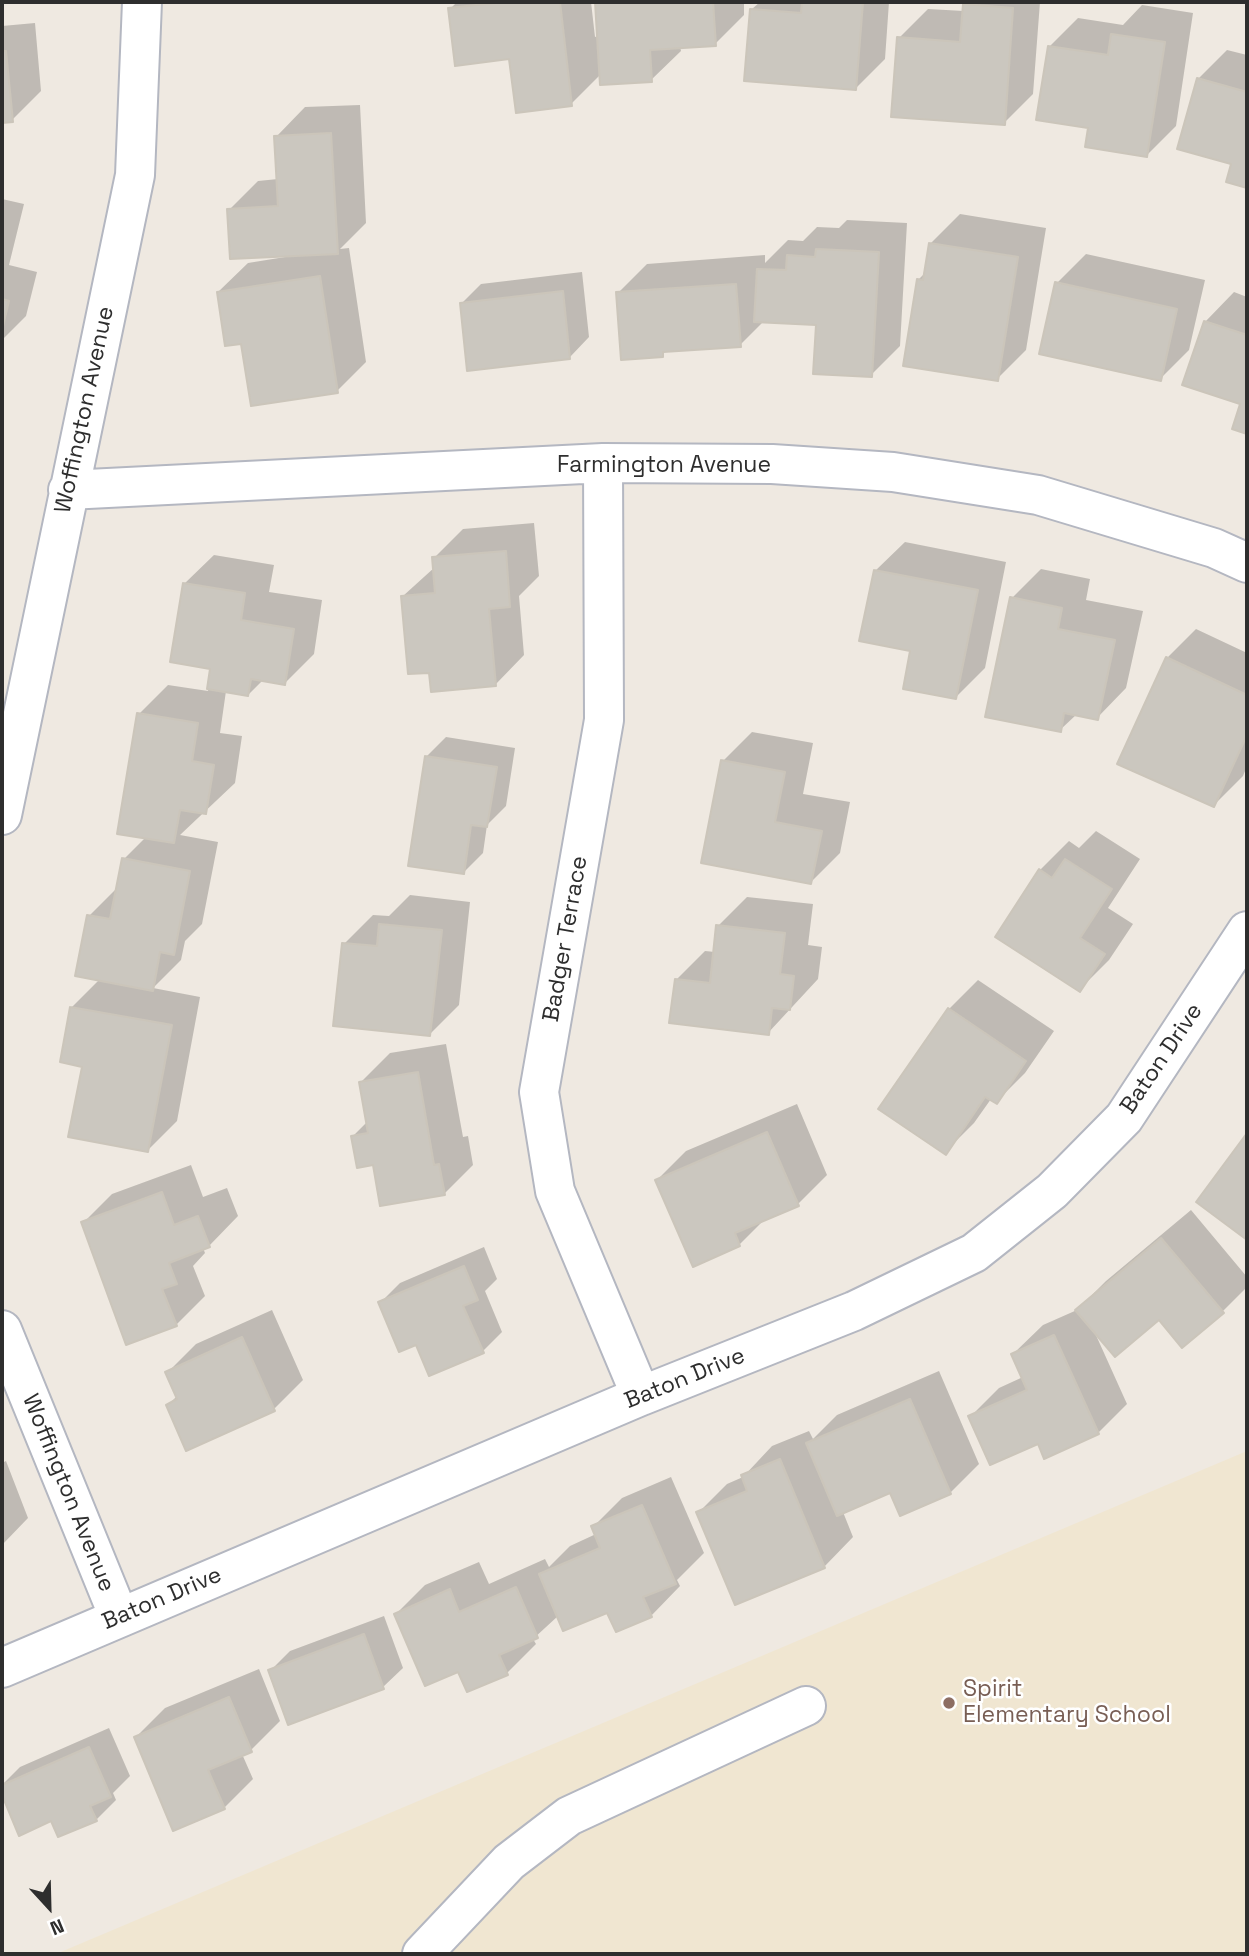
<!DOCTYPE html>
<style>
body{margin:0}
#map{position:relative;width:1249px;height:1956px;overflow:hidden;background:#efe9e1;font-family:"Space Grotesk",sans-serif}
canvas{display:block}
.frame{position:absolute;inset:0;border:4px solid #2e2e2e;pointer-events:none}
.north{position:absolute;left:14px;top:1872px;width:70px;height:70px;-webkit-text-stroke:5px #fff;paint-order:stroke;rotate:158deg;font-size:19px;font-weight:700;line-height:28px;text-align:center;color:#2e2e2e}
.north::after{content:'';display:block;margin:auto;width:24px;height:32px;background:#2e2e2e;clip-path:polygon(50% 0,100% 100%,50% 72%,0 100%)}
</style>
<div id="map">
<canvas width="1249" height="1956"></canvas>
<div class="frame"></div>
<div class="north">N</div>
</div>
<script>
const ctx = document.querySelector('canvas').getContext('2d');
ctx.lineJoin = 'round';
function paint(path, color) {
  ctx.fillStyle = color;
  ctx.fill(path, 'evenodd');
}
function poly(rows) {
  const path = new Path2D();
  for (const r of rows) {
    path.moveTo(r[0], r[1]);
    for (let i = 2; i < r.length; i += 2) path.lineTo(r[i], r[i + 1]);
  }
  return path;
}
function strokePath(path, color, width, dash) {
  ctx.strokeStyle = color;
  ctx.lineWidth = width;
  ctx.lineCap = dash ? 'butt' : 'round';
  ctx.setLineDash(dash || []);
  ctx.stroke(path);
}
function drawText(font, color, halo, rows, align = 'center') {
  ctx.font = font + ' "Space Grotesk",sans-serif';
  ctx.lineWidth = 5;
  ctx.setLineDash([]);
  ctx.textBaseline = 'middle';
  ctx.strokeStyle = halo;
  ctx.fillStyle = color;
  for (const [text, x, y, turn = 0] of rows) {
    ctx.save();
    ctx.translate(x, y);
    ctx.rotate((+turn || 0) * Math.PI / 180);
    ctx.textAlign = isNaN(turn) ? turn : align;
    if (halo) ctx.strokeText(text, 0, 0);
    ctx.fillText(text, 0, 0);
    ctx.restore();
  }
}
const education = poly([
 [1247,1451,1247,1954,56,1954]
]);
const shadow = poly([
 [457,2,591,2,595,37,598,36,596,2,744,2,744,15,715,44,680,46,681,51,651,80,601,74,571,104,450,9],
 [760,2,889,2,885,59,856,88,752,9],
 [968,2,1040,2,1033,94,1004,123,899,38,928,9,964,11,965,5],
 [1142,5,1193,13,1176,126,1147,155,1090,126,1049,47,1078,18,1123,25],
 [35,23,41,91,12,120,2,121,2,26],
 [1227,50,1247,55,1247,186,1229,181,1233,163,1198,79],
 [360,105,366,223,340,249,349,248,366,362,337,391,243,342,218,292,248,263,285,257,285,255,229,210,258,181,278,179,276,137,305,107],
 [2,199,24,204,9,265,37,272,26,316,2,340],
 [960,214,1046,228,1026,350,997,379,918,280,926,272,930,244],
 [847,220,907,223,900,346,871,375,817,324,764,321,740,345,667,350,662,355,618,293,647,264,765,255,765,263,788,240,803,241,817,227,839,228],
 [1086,254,1205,280,1189,350,1160,379,1057,283],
 [582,272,589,337,570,357,461,304,481,284],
 [1234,292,1247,297,1247,432,1234,428,1243,403,1205,322],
 [534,523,539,576,519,596,524,655,495,685,431,671,403,596,435,567,434,558,463,529],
 [905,542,1006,562,985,668,956,697,912,650,875,571],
 [214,555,274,565,269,592,322,600,314,654,285,683,263,680,248,695,226,691,220,733,242,736,235,783,180,835,218,842,202,924,185,941,181,960,153,988,200,997,177,1121,148,1150,84,1066,72,1007,100,979,89,916,118,887,124,859,146,837,139,714,168,685,208,691,212,667,184,584],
 [1041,569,1090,579,1086,600,1143,611,1126,688,1097,718,1077,714,1060,730,1012,598],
 [1196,629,1247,653,1247,766,1243,776,1214,805,1167,658],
 [752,732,813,743,803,794,850,802,840,853,811,882,723,761],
 [446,737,515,748,506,806,487,825,483,853,463,873,426,757],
 [1096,831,1140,859,1108,908,1133,924,1109,960,1080,989,1040,870,1069,841,1079,848],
 [410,895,470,902,459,1005,430,1034,344,944,373,915,389,916],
 [747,897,813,904,808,945,822,947,818,979,768,1033,676,980,705,951,715,952,718,926],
 [978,980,1054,1031,1025,1073,996,1102,991,1099,974,1123,945,1152,949,1009],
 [446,1044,463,1137,468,1136,473,1165,444,1194,374,1163,353,1136,368,1121,361,1082,390,1053],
 [797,1104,827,1175,798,1204,766,1218,739,1245,657,1180,686,1151],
 [1247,1136,1247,1238,1199,1202],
 [191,1165,203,1197,227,1188,238,1216,209,1246,203,1248,205,1253,193,1266,205,1296,176,1325,83,1223,112,1194],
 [1191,1210,1247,1277,1247,1287,1223,1311,1182,1345,1159,1318,1095,1333,1127,1404,1098,1433,1038,1442,970,1417,999,1388,1023,1377,1013,1354,1043,1325,1077,1310,1106,1281],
 [484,1247,497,1279,485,1291,502,1332,483,1351,417,1343,380,1303,400,1283],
 [272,1310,303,1380,274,1409,168,1405,177,1396,167,1373,196,1344],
 [939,1371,979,1464,950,1493,891,1491,843,1512,853,1537,824,1567,698,1513,727,1484,743,1477,772,1446,809,1431,813,1439,837,1415],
 [6,1461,28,1518,2,1545,2,1463],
 [671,1477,704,1553,677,1580,680,1586,651,1616,608,1610,558,1616,533,1639,536,1644,507,1673,459,1670,396,1614,425,1585,479,1562,489,1584,545,1559,549,1567,570,1546,596,1534,593,1527,622,1498],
 [384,1616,403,1668,383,1687,270,1671,290,1651],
 [259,1669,280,1721,251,1750,242,1754,253,1779,224,1808,136,1737,165,1708],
 [109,1728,130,1776,113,1793,116,1800,96,1820,52,1819,20,1833,2,1790,2,1785,20,1767]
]);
const building = poly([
 [505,2,560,2,572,106,516,113,509,59,455,66,448,8,505,2],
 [595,2,713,2,716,46,650,50,652,82,600,85,595,2],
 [802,2,863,2,856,90,744,81,750,9,801,13,802,2],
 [963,4,1013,8,1005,125,891,117,897,37,960,42,963,4],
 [1111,34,1165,42,1147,157,1085,147,1088,128,1036,120,1048,46,1108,55,1111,34],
 [2,51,6,51,13,122,2,123,2,51],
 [1197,78,1247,92,1247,188,1226,182,1231,164,1177,149,1197,78],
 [331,133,338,254,230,259,227,209,278,206,274,136,331,133],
 [929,243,1018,257,998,381,903,366,917,279,923,280,929,243],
 [816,249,879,252,872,377,813,374,816,325,754,322,757,269,786,270,787,255,815,257,816,249],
 [320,276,338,393,251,406,241,344,225,346,217,292,320,276],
 [1055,282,1177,309,1161,381,1039,354,1055,282],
 [736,284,741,347,663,352,663,357,621,360,616,292,736,284],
 [563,291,570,359,467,371,460,303,563,291],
 [2,299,9,301,2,330,2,299],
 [1204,321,1247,335,1247,434,1232,429,1240,404,1182,385,1204,321],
 [506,551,510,607,489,609,496,686,431,692,429,673,408,674,401,596,435,593,432,557,506,551],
 [874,570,978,590,956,699,903,689,910,651,859,641,874,570],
 [183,583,245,593,241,620,294,629,285,685,251,679,248,696,207,689,210,669,170,662,183,583],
 [1010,597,1062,608,1058,629,1115,640,1098,720,1064,713,1061,732,985,717,1010,597],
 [1166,657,1247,695,1247,735,1214,807,1117,764,1166,657],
 [137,713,198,723,192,761,214,765,206,814,180,810,174,843,117,834,137,713],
 [425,756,497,767,487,827,471,825,464,874,408,866,425,756],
 [721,760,785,772,775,822,822,831,811,884,701,863,721,760],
 [122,858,190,871,174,955,160,952,153,991,75,976,87,915,110,919,122,858],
 [1065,859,1112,889,1080,938,1105,954,1080,992,995,937,1039,869,1052,878,1065,859],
 [379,924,442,930,430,1036,333,1026,342,943,377,946,379,924],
 [716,925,785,933,780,974,794,976,790,1010,772,1008,769,1035,669,1023,675,979,710,983,716,925],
 [70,1007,172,1025,148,1152,68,1137,82,1067,60,1062,70,1007],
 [948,1008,1026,1061,997,1104,985,1097,946,1155,878,1109,948,1008],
 [418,1072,434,1165,439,1164,445,1195,380,1206,373,1165,357,1168,351,1136,368,1133,359,1082,418,1072],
 [767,1132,799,1206,735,1233,740,1246,693,1267,655,1180,767,1132],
 [1247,1133,1247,1240,1196,1202,1247,1133],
 [162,1192,174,1225,198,1216,210,1247,169,1263,177,1284,162,1289,177,1326,126,1345,81,1222,162,1192],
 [1161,1238,1224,1313,1182,1348,1159,1320,1115,1357,1075,1310,1161,1238],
 [464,1266,478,1300,463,1306,484,1353,429,1376,416,1345,399,1352,378,1302,464,1266],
 [1054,1335,1099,1434,1044,1459,1038,1444,990,1465,968,1416,1027,1390,1011,1354,1054,1335],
 [242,1337,275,1411,186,1451,166,1405,177,1399,165,1372,242,1337],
 [910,1399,951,1494,900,1516,890,1493,837,1516,806,1443,910,1399],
 [780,1459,825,1568,735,1605,696,1512,747,1491,741,1475,780,1459],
 [642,1505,676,1584,643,1597,652,1617,616,1632,607,1613,563,1631,539,1574,600,1548,591,1526,642,1505],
 [516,1587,538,1638,499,1655,508,1675,467,1692,458,1672,425,1686,394,1614,450,1589,459,1612,516,1587],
 [364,1634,384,1689,288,1725,268,1670,364,1634],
 [229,1697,252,1752,208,1770,225,1809,173,1831,134,1737,229,1697],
 [89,1747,111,1797,90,1806,97,1821,58,1837,51,1821,19,1836,2,1795,2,1785,89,1747]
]);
const minor = poly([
 [603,463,604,720,539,1092,555,1191,641,1396],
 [68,490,603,463,772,464,893,472,1038,495,1214,548,1247,563],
 [2,815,135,175,142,2],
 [2,1330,119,1617],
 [2,1668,641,1396,854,1311,974,1253,1052,1191,1124,1118,1247,931],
 [422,1954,509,1862,569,1816,806,1706]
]);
const markers = [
 [949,1703,7,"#8d6e63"]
];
const streetNames = [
 ["Woffington Avenue",85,410,-78],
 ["Farmington Avenue",664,466],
 ["Badger Terrace",566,939,-80],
 ["Baton Drive",1162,1059,-56],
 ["Baton Drive",685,1379,-22],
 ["Woffington Avenue",68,1493,68],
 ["Baton Drive",162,1599,-23]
];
const educationNames = [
 ["Spirit",963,1690],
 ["Elementary School",963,1716]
];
paint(education, '#f0e6d1');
paint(shadow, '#0003');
paint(building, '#cbc7bf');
strokePath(building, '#cbc5ba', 2);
strokePath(minor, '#b4b7c1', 42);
strokePath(minor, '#fff', 38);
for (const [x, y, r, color] of markers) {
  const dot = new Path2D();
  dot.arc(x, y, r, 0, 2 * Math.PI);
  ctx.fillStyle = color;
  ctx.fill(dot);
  strokePath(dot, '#fff', 2.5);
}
drawText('23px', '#2e2e2e', '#fff', streetNames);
drawText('23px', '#785e54', '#fff', educationNames, 'left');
</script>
